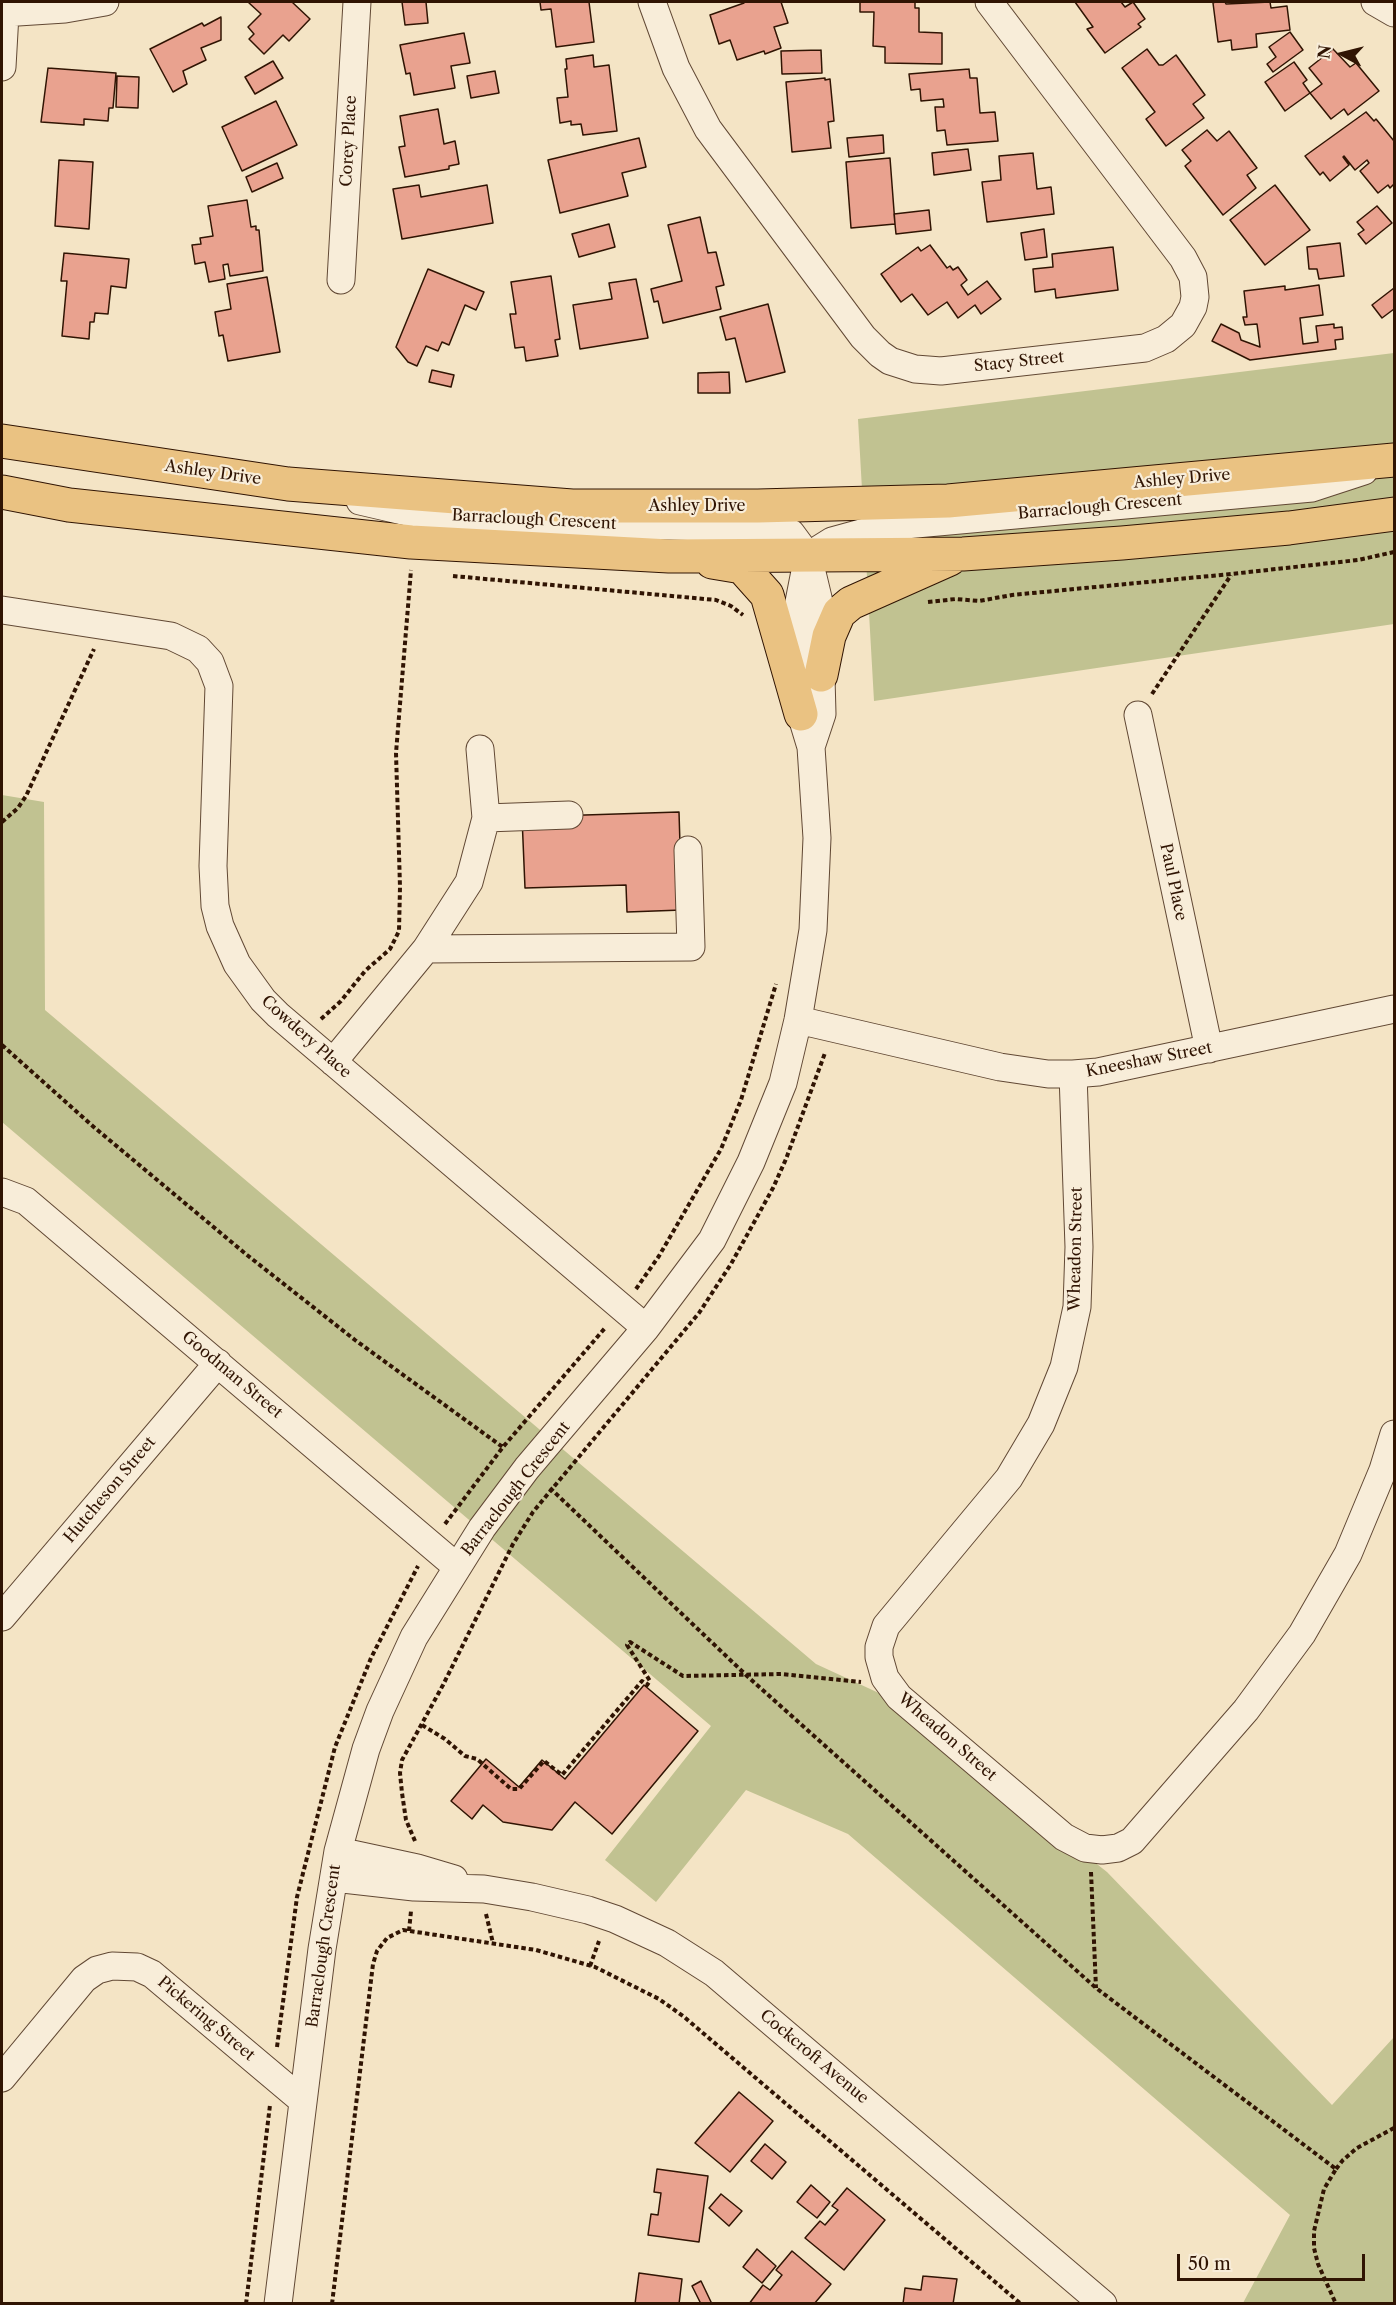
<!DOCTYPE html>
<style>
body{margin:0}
#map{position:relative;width:1396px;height:2305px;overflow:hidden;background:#f4e4c5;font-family:"Libre Caslon Text",serif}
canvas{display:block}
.frame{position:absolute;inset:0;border:3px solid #301403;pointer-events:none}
.north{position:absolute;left:1312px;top:24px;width:60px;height:60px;-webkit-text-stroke:4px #f8edd9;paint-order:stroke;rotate:277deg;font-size:16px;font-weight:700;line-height:24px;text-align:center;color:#301403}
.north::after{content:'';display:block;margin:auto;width:21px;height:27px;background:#301403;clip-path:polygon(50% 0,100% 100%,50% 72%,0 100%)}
.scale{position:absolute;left:1177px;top:2254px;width:188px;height:27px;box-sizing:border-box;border:3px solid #301403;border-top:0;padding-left:8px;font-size:18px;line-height:21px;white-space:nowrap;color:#301403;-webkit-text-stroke:4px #f8edd9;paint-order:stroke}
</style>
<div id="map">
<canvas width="1396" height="2305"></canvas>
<div class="frame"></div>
<div class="north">N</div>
<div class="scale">50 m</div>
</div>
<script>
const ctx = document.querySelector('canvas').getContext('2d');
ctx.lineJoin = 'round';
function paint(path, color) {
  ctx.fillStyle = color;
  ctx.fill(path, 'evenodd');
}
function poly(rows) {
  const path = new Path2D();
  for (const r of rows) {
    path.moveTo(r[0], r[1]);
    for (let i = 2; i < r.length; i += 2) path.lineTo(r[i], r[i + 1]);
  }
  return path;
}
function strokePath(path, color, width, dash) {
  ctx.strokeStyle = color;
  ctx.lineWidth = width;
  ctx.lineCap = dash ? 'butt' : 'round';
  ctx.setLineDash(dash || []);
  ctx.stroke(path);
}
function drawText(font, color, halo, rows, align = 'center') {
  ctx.font = font + ' "Libre Caslon Text",serif';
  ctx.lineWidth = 4.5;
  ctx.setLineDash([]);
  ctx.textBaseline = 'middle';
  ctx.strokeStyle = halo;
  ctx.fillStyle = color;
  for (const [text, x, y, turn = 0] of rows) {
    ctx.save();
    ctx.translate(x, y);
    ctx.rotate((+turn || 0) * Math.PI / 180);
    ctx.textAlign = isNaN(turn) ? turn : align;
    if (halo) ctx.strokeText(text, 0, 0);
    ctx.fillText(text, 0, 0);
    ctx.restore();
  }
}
const green = poly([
 [1394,353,1394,624,874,701,858,419],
 [2,795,44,802,45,1010,816,1664,881,1694,1107,1872,1332,2105,1394,2037,1394,2303,1243,2303,1290,2215,848,1834,746,1790,656,1902,605,1860,711,1726,2,1122]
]);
const building = poly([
 [248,2,292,2,310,19,289,41,283,35,264,54,249,39,254,34,248,27,261,14,248,2],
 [402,2,426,2,428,23,405,25,402,2],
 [540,2,589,2,594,42,556,47,551,9,541,10,540,2],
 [743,2,781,2,788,23,774,27,781,48,765,54,764,51,737,60,730,40,719,44,710,15,744,3,743,2],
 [860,2,915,2,915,8,919,8,919,32,942,33,942,64,885,63,885,47,873,46,874,12,860,12,860,2],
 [1075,2,1121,2,1125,7,1133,2,1145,19,1138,24,1141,27,1105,53,1087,29,1093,27,1075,2],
 [1215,2,1225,2,1226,4,1270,2,1271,8,1287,6,1290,30,1256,34,1257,47,1232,50,1231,40,1218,42,1213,3,1215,2],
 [221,17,221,40,201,48,206,60,183,71,187,84,173,92,150,49,202,23,204,26,221,17],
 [1290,32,1303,50,1273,72,1267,64,1276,57,1269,47,1290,32],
 [464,33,470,63,451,66,455,88,414,95,410,73,406,74,400,45,464,33],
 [1147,49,1159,65,1163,65,1176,55,1205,95,1193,104,1204,118,1166,146,1146,119,1155,112,1122,68,1147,49],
 [1333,49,1350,67,1356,63,1379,91,1348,115,1344,109,1331,119,1310,93,1322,84,1309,68,1333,49],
 [821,50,822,73,782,74,781,51,821,50],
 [593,55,594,67,609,65,617,131,583,135,581,124,571,125,571,121,560,123,557,98,568,97,565,69,567,69,566,59,593,55],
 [273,61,283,78,255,94,245,77,273,61],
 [1294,62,1307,80,1303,83,1310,93,1285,111,1265,82,1294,62],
 [48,68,116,73,113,108,109,108,108,121,84,119,84,125,41,122,48,68],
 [969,69,970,78,977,78,980,113,995,112,998,141,947,145,945,130,937,131,935,107,944,107,943,99,921,101,920,89,911,90,909,74,969,69],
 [495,71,499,93,471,98,467,76,495,71],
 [117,76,139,77,138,108,116,107,117,76],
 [825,78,825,80,830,79,834,121,828,122,831,148,792,152,786,82,825,78],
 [276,101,297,145,242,171,222,127,276,101],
 [438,109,444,144,455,141,459,164,449,166,449,169,405,177,399,147,405,146,400,116,438,109],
 [1366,112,1374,121,1376,119,1394,141,1394,184,1390,188,1388,185,1378,193,1360,171,1369,163,1367,160,1355,170,1344,156,1343,157,1349,165,1330,181,1323,172,1320,175,1305,156,1366,112],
 [1207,130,1217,141,1229,131,1257,168,1247,175,1256,188,1223,215,1185,166,1191,161,1182,150,1207,130],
 [883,135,884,153,849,157,847,138,883,135],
 [639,138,646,167,622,173,628,196,560,213,548,160,639,138],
 [968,149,971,170,934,175,932,153,968,149],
 [1033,153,1037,189,1051,187,1054,214,987,222,982,182,1001,180,999,156,1033,153],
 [890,158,895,224,851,228,846,162,890,158],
 [59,160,93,162,89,229,55,226,59,160],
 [277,163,283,178,252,192,246,177,277,163],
 [419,185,421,197,487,185,493,223,402,239,393,189,419,185],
 [1275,185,1310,230,1265,265,1230,220,1275,185],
 [247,200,251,227,256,226,256,230,259,230,263,271,230,276,228,264,223,265,225,279,209,282,205,262,195,264,192,245,201,244,200,238,213,236,208,206,247,200],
 [1377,206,1392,223,1366,244,1358,234,1364,230,1357,222,1377,206],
 [929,210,931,230,896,234,894,214,929,210],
 [700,217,708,253,716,252,724,285,716,287,721,309,663,323,658,301,654,302,651,289,682,281,668,225,700,217],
 [609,224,615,247,579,257,572,234,609,224],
 [1044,229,1047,257,1025,260,1021,233,1044,229],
 [1340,243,1344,276,1319,279,1317,269,1309,269,1307,247,1340,243],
 [930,245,947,268,950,266,953,270,958,267,967,280,961,285,968,295,987,281,1001,299,981,314,975,305,958,318,947,302,928,315,912,294,901,302,881,274,918,247,921,251,930,245],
 [1113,247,1118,290,1056,298,1055,289,1035,292,1033,269,1053,267,1052,254,1113,247],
 [64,253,129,259,126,288,111,286,108,314,95,313,94,322,90,322,89,339,62,336,67,281,61,281,64,253],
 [428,269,484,292,476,310,465,305,449,345,442,342,438,351,426,346,417,366,408,362,396,347,428,269],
 [551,276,560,339,555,340,558,356,526,361,524,347,515,348,510,314,516,314,511,282,551,276],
 [267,277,280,352,228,361,223,335,219,336,215,312,231,309,227,284,267,277],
 [636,279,648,338,580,349,573,305,612,299,609,283,636,279],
 [1319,285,1323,315,1300,318,1303,344,1318,342,1316,326,1334,324,1334,328,1342,327,1343,339,1335,340,1336,349,1250,360,1212,341,1221,324,1239,333,1241,340,1260,347,1257,324,1245,325,1243,317,1247,317,1244,291,1285,286,1285,290,1319,285],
 [1394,288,1394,309,1382,318,1372,305,1394,288],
 [768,304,785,372,746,382,735,338,726,340,720,317,768,304],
 [432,370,454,375,451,387,429,382,432,370],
 [729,372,730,393,698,393,698,373,729,372],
 [679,812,682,910,627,912,626,885,525,888,522,817,679,812],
 [644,1685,698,1731,612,1834,575,1802,552,1830,503,1822,483,1805,472,1819,451,1801,486,1759,519,1787,542,1760,565,1779,644,1685],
 [739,2092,773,2121,730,2172,695,2143,739,2092],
 [765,2144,786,2162,772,2179,751,2161,765,2144],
 [657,2169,708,2176,699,2242,648,2235,651,2214,658,2215,661,2193,654,2192,657,2169],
 [811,2185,830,2202,817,2218,797,2202,811,2185],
 [847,2188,885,2220,844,2270,805,2238,820,2221,825,2225,838,2210,832,2206,847,2188],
 [721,2194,742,2211,729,2226,709,2208,721,2194],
 [757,2249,776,2266,762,2283,743,2267,757,2249],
 [792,2251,831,2284,814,2304,749,2304,763,2285,770,2290,782,2275,776,2270,792,2251],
 [639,2273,682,2279,679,2304,635,2304,639,2273],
 [923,2276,957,2279,953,2304,903,2304,905,2288,921,2290,923,2276],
 [701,2281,712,2304,701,2304,692,2286,701,2281]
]);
const path = poly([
 [453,576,716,600,731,606,743,615],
 [928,602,956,599,979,601,1012,595,1231,574,1358,560,1394,552],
 [1152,694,1231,575],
 [2,822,18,808,26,796,94,649],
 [321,1019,341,1001,365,971,390,949,399,931,400,887,396,753,411,570],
 [2,1045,95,1128,247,1255,355,1340,504,1448],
 [636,1289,659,1256,721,1149,741,1100,776,984],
 [550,1488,746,1675,1096,1988,1336,2169,1324,2189,1314,2231,1314,2248,1318,2264,1336,2304],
 [445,1524,503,1447,605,1328],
 [422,1725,445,1739,465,1756,477,1759,511,1789,519,1789,544,1761,562,1775,642,1681,647,1685,650,1681,627,1645,630,1642,683,1676,781,1674,861,1682],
 [415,1841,406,1820,402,1793,400,1773,402,1760,443,1685,513,1544,533,1512,552,1489,699,1313,731,1264,773,1188,786,1159,825,1053],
 [1091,1872,1096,1988],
 [486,1914,493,1943],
 [409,1931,411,1911],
 [590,1966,599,1941],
 [277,2047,297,1897,335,1747,371,1658,418,1566],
 [1336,2169,1343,2160,1357,2148,1394,2128],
 [246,2304,270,2105],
 [332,2304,373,1964,377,1951,387,1938,403,1930,536,1950,595,1967,659,1999,683,2016,1021,2304]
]);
const minor = poly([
 [652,2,676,68,708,129,863,337,880,354,890,361,915,369,941,371,1145,348,1166,339,1183,325,1193,307,1195,297,1193,277,1183,258,989,2],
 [1375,2,1394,13],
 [2,13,65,9,105,2],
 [2,67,5,14],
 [341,280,357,2],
 [360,501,416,514,571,524,758,528,791,533,808,556,819,602,822,714,811,747],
 [2,610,171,636,198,649,210,662,219,686,213,866,215,906,220,926,237,964,263,1000,278,1015,646,1328],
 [1138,715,1209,1049],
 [486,818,569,815],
 [426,949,691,947,688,850],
 [798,1020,1000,1067,1048,1074,1073,1074,1098,1072,1394,1009],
 [333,1062,426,949,469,882,486,818,480,749],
 [1073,1074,1079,1247,1077,1307,1064,1367,1041,1424,1009,1478,886,1626,879,1647,879,1657,885,1678,899,1697,1064,1837,1085,1848,1102,1850,1118,1848,1132,1841,1246,1710,1302,1634,1348,1554,1383,1470,1394,1434],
 [2,1192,26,1201,457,1567],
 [2,1617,218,1363],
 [338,1851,417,1868,454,1879],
 [334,1878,414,1887,484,1889,532,1897,588,1910,615,1919,667,1943,714,1973,1103,2304],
 [2,2078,84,1979,97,1970,112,1966,137,1967,152,1974,303,2101],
 [278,2304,322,1949,338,1851,366,1749,380,1711,414,1637,482,1528,527,1468,646,1328,712,1240,751,1162,783,1083,798,1020,813,930,817,838,811,747,801,714,799,602,808,556,832,541,883,527,1312,488,1364,471]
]);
const major = poly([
 [2,441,288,484,572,506,758,506,948,501,1394,460],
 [2,492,69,505,411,542,669,556,963,554,1122,543,1289,528,1394,514],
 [712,562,742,567,767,595,801,714],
 [821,675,829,636,839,613,851,603,950,559]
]);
const streetNames = [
 ["Corey Place",349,141,-87],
 ["Stacy Street",1019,362,-6],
 ["Ashley Drive",213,473,8],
 ["Ashley Drive",1182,479,-5],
 ["Ashley Drive",697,506],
 ["Barraclough Crescent",1100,507,-5],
 ["Barraclough Crescent",534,520,3],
 ["Paul Place",1173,882,78],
 ["Cowdery Place",306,1037,42],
 ["Kneeshaw Street",1149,1060,-11],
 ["Wheadon Street",1076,1249,-89],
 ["Goodman Street",232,1375,40],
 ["Barraclough Crescent",516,1489,-52],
 ["Hutcheson Street",110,1490,-50],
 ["Wheadon Street",947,1737,41],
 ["Barraclough Crescent",324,1946,-82],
 ["Pickering Street",206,2019,40],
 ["Cockcroft Avenue",814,2057,40]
];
paint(green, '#c1c291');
paint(building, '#e9a28f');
strokePath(building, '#301403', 1.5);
strokePath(minor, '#614834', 29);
strokePath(major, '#301403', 35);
strokePath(path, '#301403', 4, [4.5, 3]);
strokePath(minor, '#f8edd9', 27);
strokePath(major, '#eac282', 33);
drawText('16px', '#301403', '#f8edd9', streetNames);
</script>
